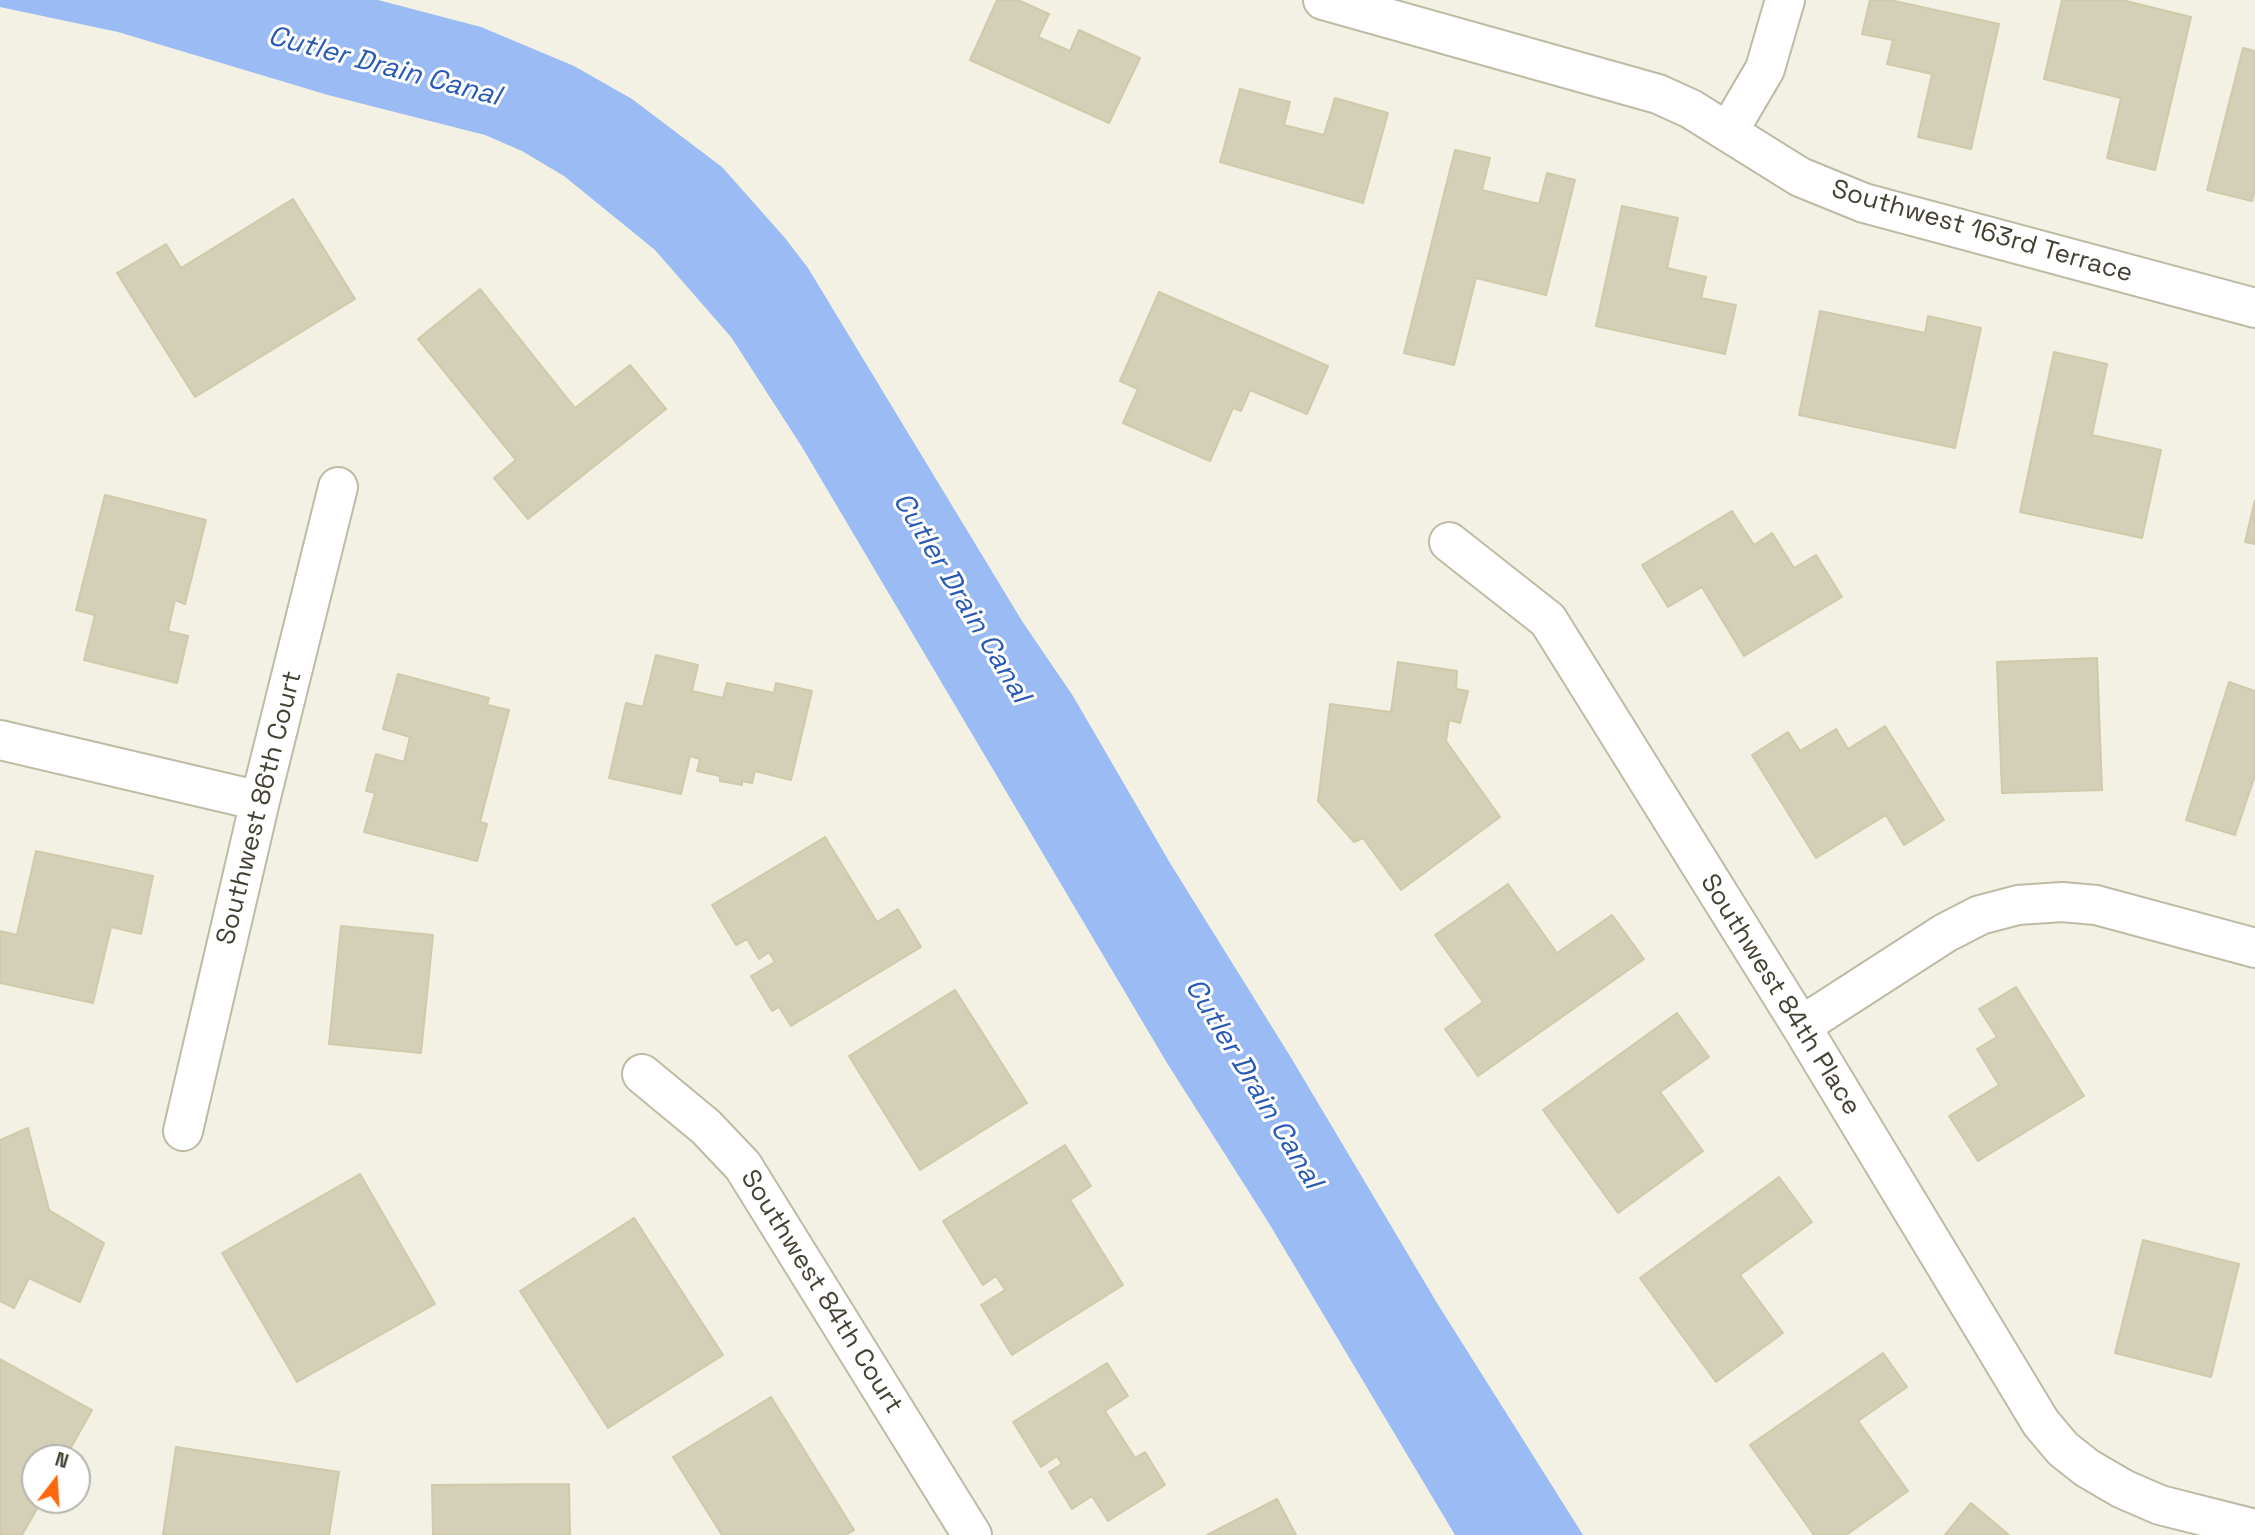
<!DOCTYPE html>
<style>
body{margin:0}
#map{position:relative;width:2255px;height:1535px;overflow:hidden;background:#f2f1e3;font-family:"Space Grotesk",sans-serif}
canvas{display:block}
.north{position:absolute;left:21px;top:1444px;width:70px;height:70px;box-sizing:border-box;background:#fff;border:2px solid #b4b3ad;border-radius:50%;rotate:17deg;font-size:19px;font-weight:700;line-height:28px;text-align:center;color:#444133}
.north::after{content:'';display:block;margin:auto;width:24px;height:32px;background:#ff670d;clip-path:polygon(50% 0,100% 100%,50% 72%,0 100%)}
</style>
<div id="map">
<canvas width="2255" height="1535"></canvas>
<div class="north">N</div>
</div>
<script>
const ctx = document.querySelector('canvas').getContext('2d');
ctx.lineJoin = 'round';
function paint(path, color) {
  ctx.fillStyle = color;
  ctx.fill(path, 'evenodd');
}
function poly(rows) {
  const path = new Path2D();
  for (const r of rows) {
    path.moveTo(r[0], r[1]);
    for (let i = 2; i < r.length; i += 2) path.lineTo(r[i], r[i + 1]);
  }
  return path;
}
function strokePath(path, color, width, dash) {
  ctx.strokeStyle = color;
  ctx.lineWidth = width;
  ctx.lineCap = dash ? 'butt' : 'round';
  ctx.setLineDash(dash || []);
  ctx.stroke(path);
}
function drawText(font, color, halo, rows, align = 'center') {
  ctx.font = font + ' "Space Grotesk",sans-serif';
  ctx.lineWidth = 6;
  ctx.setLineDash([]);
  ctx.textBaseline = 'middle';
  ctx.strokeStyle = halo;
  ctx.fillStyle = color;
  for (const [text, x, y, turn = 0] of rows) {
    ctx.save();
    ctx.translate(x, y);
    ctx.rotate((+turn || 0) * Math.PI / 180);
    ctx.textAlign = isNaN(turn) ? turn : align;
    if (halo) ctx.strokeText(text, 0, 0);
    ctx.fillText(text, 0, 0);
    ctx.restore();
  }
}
const water = poly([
 [0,0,378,0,481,27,574,66,632,99,722,167,785,238,808,268,1022,621,1073,696,1170,863,1290,1056,1437,1303,1583,1535,1455,1535,1270,1225,1167,1063,802,447,731,337,655,250,564,176,522,151,485,135,328,95,118,32,0,7]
]);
const building = poly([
 [997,0,1018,0,1049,14,1038,37,1070,51,1079,30,1140,58,1109,123,970,60,997,0],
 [1870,0,1890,0,1999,24,1971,149,1918,137,1932,74,1887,64,1893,40,1862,34,1870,0],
 [2062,0,2122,0,2191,17,2155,170,2107,158,2121,98,2044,79,2062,0],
 [2243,48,2255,51,2255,190,2252,201,2207,190,2243,48],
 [1240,89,1290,102,1284,125,1324,135,1335,98,1388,113,1363,203,1220,162,1240,89],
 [1455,150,1490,158,1482,190,1539,204,1547,173,1575,180,1546,295,1476,278,1454,365,1404,353,1455,150],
 [293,199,355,299,195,397,117,273,166,244,181,268,293,199],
 [1622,206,1678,218,1667,268,1706,277,1701,298,1736,305,1725,354,1596,326,1622,206],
 [480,289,575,408,630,365,666,409,528,519,494,478,516,460,418,339,480,289],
 [1159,292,1328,366,1307,414,1250,390,1241,411,1233,408,1210,461,1123,423,1138,389,1120,381,1159,292],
 [1820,311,1925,333,1928,316,1981,328,1955,448,1799,415,1820,311],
 [2054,352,2107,364,2092,435,2161,450,2142,538,2020,512,2054,352],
 [105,495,206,520,185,604,175,600,168,631,188,636,177,683,84,660,95,615,76,610,105,495],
 [2255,500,2255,544,2245,542,2255,500],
 [1732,511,1754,545,1772,533,1794,568,1816,555,1842,597,1744,656,1702,587,1668,607,1642,565,1732,511],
 [656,655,698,665,692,691,723,698,727,683,774,693,776,683,812,691,791,780,755,771,752,783,742,781,742,785,720,781,720,776,697,771,700,759,690,756,681,794,609,778,626,703,643,707,656,655],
 [2097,658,2102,790,2002,793,1997,662,2097,658],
 [1398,662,1457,671,1456,689,1468,691,1460,723,1449,720,1446,741,1500,817,1401,890,1363,838,1354,842,1318,801,1330,704,1391,712,1398,662],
 [398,674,489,698,487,705,509,710,480,822,487,824,477,861,364,832,375,793,366,791,376,754,404,762,410,737,383,729,398,674],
 [2229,682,2255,691,2255,775,2235,835,2186,820,2229,682],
 [1885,726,1944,820,1904,845,1886,815,1816,858,1752,755,1788,732,1800,751,1836,729,1848,749,1885,726],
 [825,837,877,922,898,909,921,947,791,1026,779,1007,772,1011,751,976,775,962,769,952,759,959,747,939,736,945,712,905,825,837],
 [36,851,153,876,141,934,111,927,93,1003,0,983,0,931,17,935,36,851],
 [1508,884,1557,953,1612,915,1644,959,1478,1076,1445,1029,1483,1002,1435,935,1508,884],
 [341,926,433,935,421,1053,329,1044,341,926],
 [2016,987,2084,1096,1978,1161,1949,1116,1999,1085,1977,1049,1997,1037,1979,1009,2016,987],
 [955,990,1027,1103,920,1170,849,1056,955,990],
 [1677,1013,1709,1057,1660,1092,1703,1151,1618,1213,1543,1110,1677,1013],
 [28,1128,49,1210,104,1243,80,1302,29,1278,14,1308,0,1301,0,1140,28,1128],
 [1065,1145,1091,1186,1070,1200,1123,1285,1012,1355,981,1305,1005,1290,996,1276,983,1285,943,1221,1065,1145],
 [360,1174,435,1304,297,1382,222,1253,360,1174],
 [1779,1177,1812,1222,1740,1275,1783,1333,1716,1382,1640,1278,1779,1177],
 [634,1218,723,1355,608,1428,520,1291,634,1218],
 [2143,1240,2239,1264,2211,1377,2115,1353,2143,1240],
 [1883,1353,1907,1387,1858,1421,1908,1491,1846,1535,1814,1535,1750,1445,1883,1353],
 [0,1359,92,1410,65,1458,35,1458,35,1500,42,1500,22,1535,0,1535,0,1359],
 [1107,1363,1128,1396,1105,1411,1135,1458,1145,1452,1165,1485,1108,1521,1092,1496,1072,1509,1049,1472,1062,1464,1057,1456,1041,1467,1013,1422,1107,1363],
 [771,1397,854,1530,846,1535,722,1535,673,1457,771,1397],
 [176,1447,339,1472,329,1535,163,1535,176,1447],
 [569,1484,570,1535,433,1535,432,1485,569,1484],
 [1277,1499,1296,1535,1207,1535,1277,1499],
 [1971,1503,2009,1535,1945,1535,1971,1503]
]);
const minor = poly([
 [1323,0,1658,94,1691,109,1800,177,1864,203,2255,308],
 [1728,132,1765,69,1785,0],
 [1449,542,1548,620,1801,1026,2041,1423,2063,1449,2087,1468,2123,1489,2160,1505,2255,1529],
 [0,740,260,801],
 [1801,1026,1945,933,1980,915,2018,905,2062,902,2096,905,2255,948],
 [642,1074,706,1127,743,1166,972,1535],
 [183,1131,260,801,338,487]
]);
const streetNames = [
 ["Southwest 163rd Terrace",1982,232,16],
 ["Southwest 86th Court",260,808,-76],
 ["Southwest 84th Place",1780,995,58],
 ["Southwest 84th Court",821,1292,58]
];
const waterNames = [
 ["Cutler Drain Canal",384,67,15],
 ["Cutler Drain Canal",961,598,59],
 ["Cutler Drain Canal",1253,1084,59]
];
paint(water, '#9abbf4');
paint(building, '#d4d0b7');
strokePath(building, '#d0c9aa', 2);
strokePath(minor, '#bebba5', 42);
strokePath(minor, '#fff', 38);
drawText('26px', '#444133', '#fff', streetNames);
drawText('italic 28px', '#2759b5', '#fff', waterNames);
</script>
